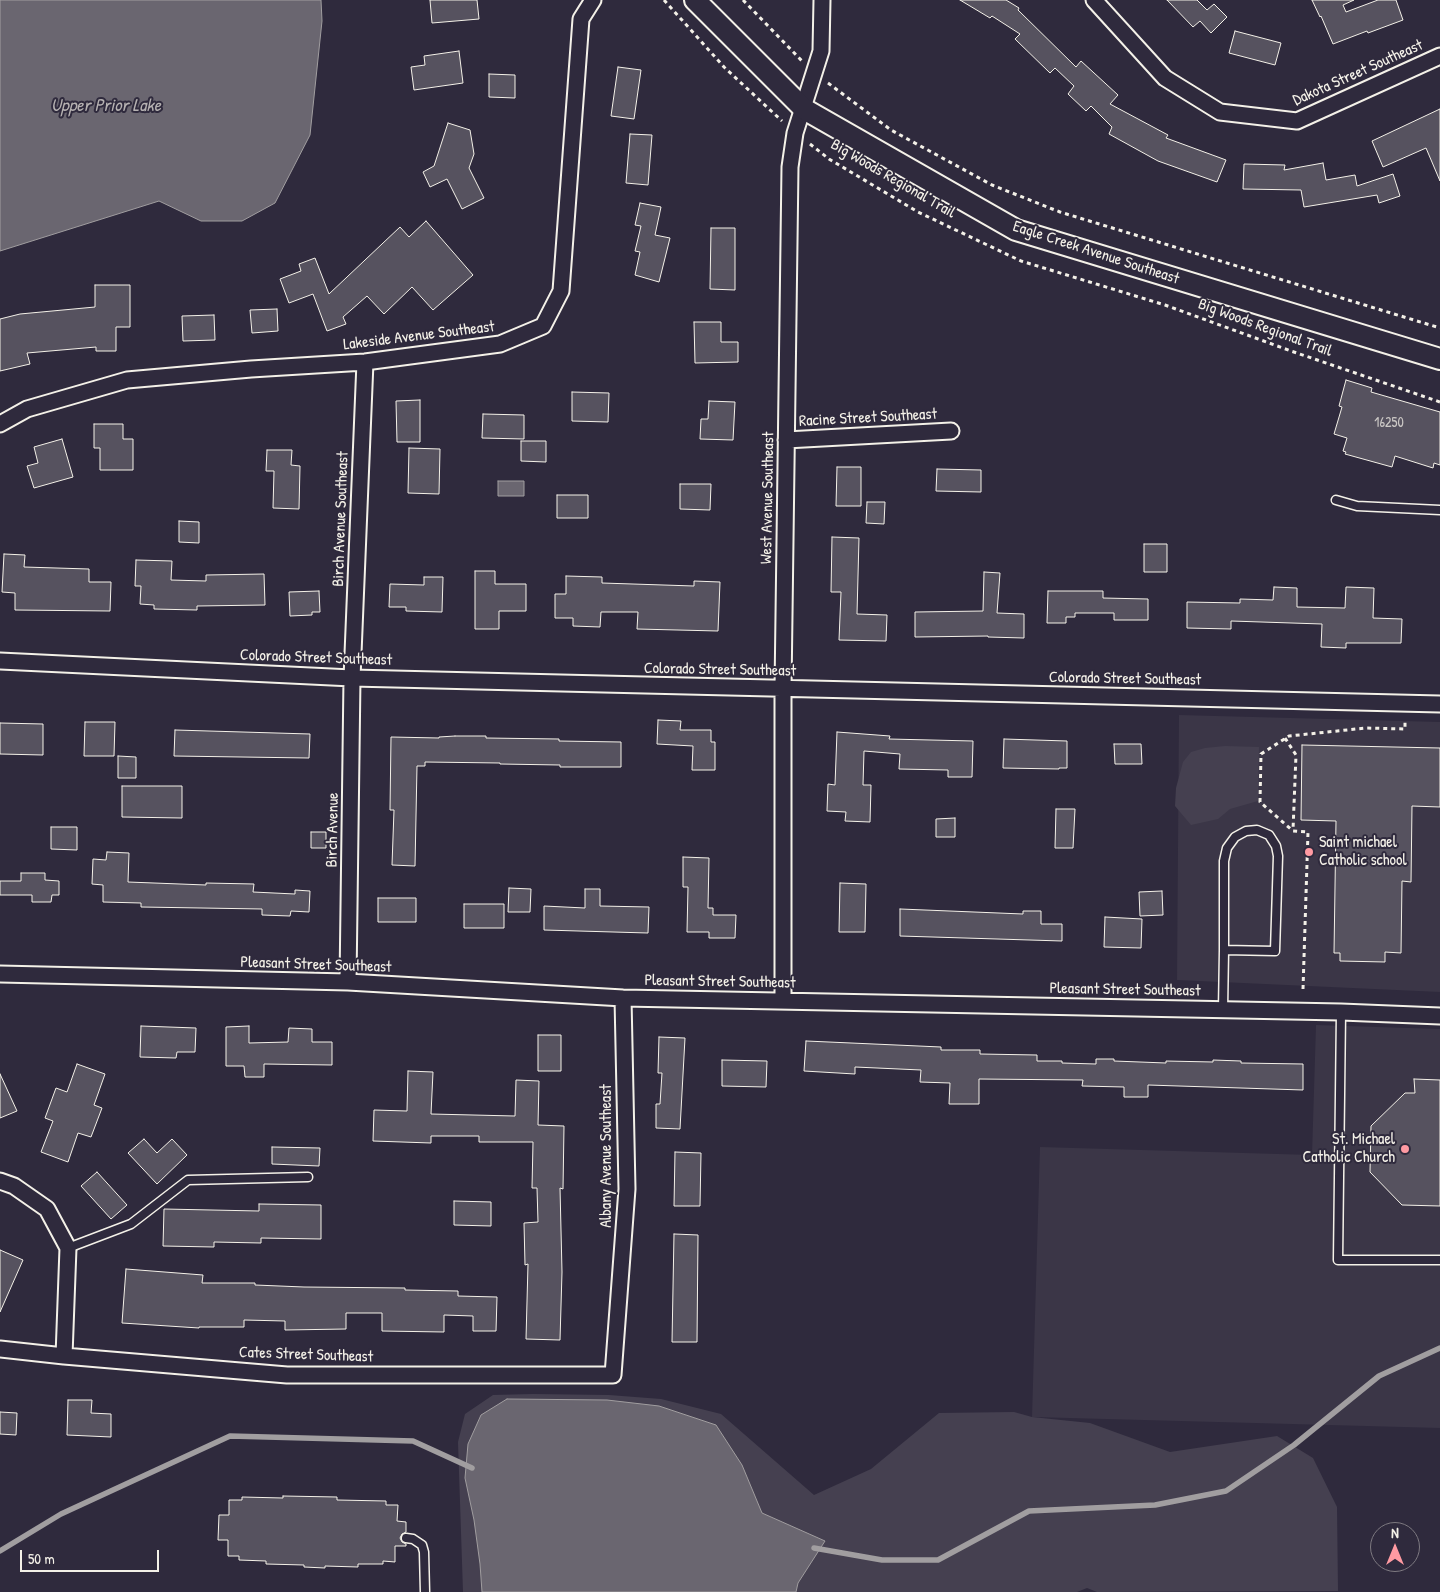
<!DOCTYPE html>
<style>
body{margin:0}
#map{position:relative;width:1440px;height:1592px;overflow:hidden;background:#2f2a3d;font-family:"Patrick Hand",sans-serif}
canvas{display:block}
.north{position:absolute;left:1370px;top:1522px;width:50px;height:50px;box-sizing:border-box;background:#2f2a3d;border:1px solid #7e7a81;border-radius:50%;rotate:0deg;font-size:14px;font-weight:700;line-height:20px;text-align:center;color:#f4f1e8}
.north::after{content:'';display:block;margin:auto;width:18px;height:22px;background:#ff9aa2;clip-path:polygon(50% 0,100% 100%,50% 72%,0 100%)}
.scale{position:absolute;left:20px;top:1550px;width:139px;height:22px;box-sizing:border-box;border:2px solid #f4f1e8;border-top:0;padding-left:6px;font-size:15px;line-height:18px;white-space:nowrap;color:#f4f1e8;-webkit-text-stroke:4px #2f2a3d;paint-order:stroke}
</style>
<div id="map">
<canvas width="1440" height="1592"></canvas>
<div class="north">N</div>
<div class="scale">50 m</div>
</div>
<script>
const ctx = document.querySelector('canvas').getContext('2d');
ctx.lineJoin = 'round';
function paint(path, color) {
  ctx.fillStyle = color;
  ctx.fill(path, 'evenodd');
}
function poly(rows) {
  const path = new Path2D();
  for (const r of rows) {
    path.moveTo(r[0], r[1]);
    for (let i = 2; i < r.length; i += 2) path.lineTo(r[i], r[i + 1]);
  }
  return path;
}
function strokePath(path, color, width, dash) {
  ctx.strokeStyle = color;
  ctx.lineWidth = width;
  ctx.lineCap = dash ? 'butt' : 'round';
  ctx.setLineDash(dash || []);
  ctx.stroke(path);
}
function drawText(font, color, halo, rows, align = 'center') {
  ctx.font = font + ' "Patrick Hand",sans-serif';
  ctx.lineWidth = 4;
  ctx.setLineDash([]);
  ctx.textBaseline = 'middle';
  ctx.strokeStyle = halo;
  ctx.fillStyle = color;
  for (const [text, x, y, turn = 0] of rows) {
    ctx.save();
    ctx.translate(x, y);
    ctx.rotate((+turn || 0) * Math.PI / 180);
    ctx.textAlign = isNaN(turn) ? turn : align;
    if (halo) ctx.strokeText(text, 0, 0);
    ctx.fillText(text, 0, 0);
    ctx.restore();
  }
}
const built = poly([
 [1179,715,1440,722,1440,992,1177,980],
 [1316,1025,1440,1029,1440,1428,1032,1417,1040,1147,1312,1155]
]);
const green = poly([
 [1225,746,1259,747,1258,801,1230,809,1218,819,1191,825,1175,806,1176,788,1183,762,1191,752,1205,748],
 [533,1394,609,1395,661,1399,721,1414,814,1495,871,1469,939,1413,1014,1412,1032,1417,1090,1423,1170,1452,1277,1436,1313,1458,1337,1507,1338,1591,1097,1592,1087,1588,1077,1592,796,1592,798,1583,825,1541,762,1513,753,1494,465,1478,474,1520,480,1564,482,1592,463,1592,458,1442,465,1414,493,1395]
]);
const water = poly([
 [0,0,321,0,322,21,310,135,275,203,242,221,201,221,159,201,0,251,0,0],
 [498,481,524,481,524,496,498,496,498,481],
 [507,1399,607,1400,659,1406,716,1425,742,1465,762,1513,825,1541,798,1583,796,1592,482,1592,480,1564,474,1520,465,1478,468,1444,481,1415,507,1399]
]);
const stream = poly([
 [814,1548,882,1560,938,1560,1029,1511,1155,1505,1226,1491,1294,1445,1379,1376,1440,1348],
 [0,1551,61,1514,230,1436,413,1441,472,1468]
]);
const building = poly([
 [430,0,477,0,479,19,432,23,430,0],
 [960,0,1006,0,1019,8,1018,10,1076,67,1081,61,1118,95,1110,104,1168,135,1166,138,1226,160,1217,182,1158,161,1109,134,1112,127,1091,106,1086,111,1068,94,1074,86,1055,68,1050,73,1015,39,1020,34,992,16,990,18,960,0],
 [1167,0,1197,0,1207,10,1214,4,1227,17,1211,33,1200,21,1193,27,1167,0],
 [1312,0,1354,0,1343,5,1346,12,1378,0,1396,0,1403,20,1368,33,1367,31,1333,44,1321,16,1320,17,1312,0],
 [1235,31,1281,43,1275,65,1229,53,1235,31],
 [459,51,463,83,414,90,411,67,425,65,424,56,459,51],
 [618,67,641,70,634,119,611,116,618,67],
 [489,74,515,75,515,98,489,97,489,74],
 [1440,109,1440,181,1426,148,1383,167,1372,141,1440,109],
 [448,123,470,130,474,154,469,168,484,198,462,209,447,179,430,187,423,172,434,166,448,123],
 [630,134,652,135,648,185,626,183,630,134],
 [1323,163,1326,180,1355,175,1357,186,1393,174,1400,196,1379,203,1377,195,1304,207,1301,190,1243,189,1244,164,1285,165,1284,170,1323,163],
 [640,203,661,207,655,235,670,238,659,282,635,275,640,252,635,251,641,226,635,225,640,203],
 [426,221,473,275,433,310,412,287,384,314,367,296,343,317,346,324,327,331,313,294,289,303,280,279,301,271,299,264,315,258,329,294,400,227,409,237,426,221],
 [711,228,735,228,735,290,710,289,711,228],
 [95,285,130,285,130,327,116,327,116,351,96,351,96,347,27,353,30,364,0,371,0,319,20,314,95,307,95,285],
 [277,309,278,331,252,333,250,310,277,309],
 [214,315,215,340,183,341,182,316,214,315],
 [694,322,721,322,721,342,738,342,738,362,695,363,694,322],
 [1346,380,1372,388,1371,392,1440,412,1440,465,1434,463,1433,468,1395,456,1392,467,1345,454,1346,452,1343,451,1347,438,1334,434,1342,407,1339,406,1346,380],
 [572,392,609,393,608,422,572,421,572,392],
 [420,400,420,442,397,442,396,401,420,400],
 [709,401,735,402,733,440,700,439,701,419,708,419,709,401],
 [483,414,524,415,524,439,482,438,483,414],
 [94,424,123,424,123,439,133,439,133,470,100,470,100,448,94,448,94,424],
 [62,439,73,477,34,488,27,466,38,463,34,447,62,439],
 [521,441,546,441,546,462,521,461,521,441],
 [409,448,440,449,439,494,408,493,409,448],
 [267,450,292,450,291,465,300,466,299,509,273,508,274,471,266,471,267,450],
 [837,467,861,467,861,506,836,506,837,467],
 [937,469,981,470,981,492,936,491,937,469],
 [680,484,711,484,710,510,680,509,680,484],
 [557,495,588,495,588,518,557,518,557,495],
 [867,502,885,502,884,524,866,523,867,502],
 [179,521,199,522,199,543,179,542,179,521],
 [832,537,859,538,857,614,887,615,886,641,839,640,841,592,831,592,832,537],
 [1144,544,1167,544,1167,572,1144,572,1144,544],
 [4,554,25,555,24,567,89,569,89,582,111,582,110,611,15,610,15,593,2,592,4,554],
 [136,560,172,561,171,580,206,581,206,575,264,574,265,605,197,606,197,610,154,609,154,605,140,604,141,586,135,586,136,560],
 [475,571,495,571,495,584,526,584,526,611,499,611,499,629,475,629,475,571],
 [984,572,1000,573,997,613,1024,614,1024,638,988,637,988,636,915,637,915,612,983,611,984,572],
 [566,576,602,577,602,583,694,586,694,581,720,582,718,631,637,629,638,612,601,612,600,627,573,626,573,618,555,618,555,594,566,594,566,576],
 [424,577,443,577,442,612,406,611,406,607,389,607,390,584,424,585,424,577],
 [1274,587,1297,588,1297,607,1345,608,1346,587,1374,588,1373,618,1402,619,1401,643,1346,643,1346,648,1321,647,1322,624,1231,621,1231,629,1187,628,1187,602,1240,603,1240,599,1273,600,1274,587],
 [319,591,320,612,312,612,312,615,290,616,289,592,319,591],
 [1048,591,1103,591,1103,598,1148,599,1148,620,1114,620,1114,613,1075,613,1075,617,1066,617,1066,623,1047,623,1048,591],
 [658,720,681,721,680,730,711,730,711,742,715,742,715,770,692,770,693,746,657,744,658,720],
 [85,722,115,722,114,756,84,756,85,722],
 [0,723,43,724,43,755,0,754,0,723],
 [175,730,310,734,309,758,174,756,175,730],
 [837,732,890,736,889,739,973,741,972,777,948,777,948,770,899,769,900,754,864,751,863,785,871,785,870,822,845,821,846,812,827,811,828,784,835,785,837,732],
 [455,736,486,736,486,738,559,739,559,741,621,742,621,767,560,767,560,765,500,764,500,763,425,762,425,766,417,766,415,866,392,865,394,810,390,810,391,737,439,738,439,737,455,736],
 [1004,739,1067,741,1067,768,1059,768,1059,769,1003,768,1004,739],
 [1114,744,1141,744,1142,764,1115,764,1114,744],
 [1302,745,1440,748,1440,807,1412,806,1411,882,1402,881,1401,953,1385,952,1385,962,1340,961,1340,953,1334,953,1336,821,1301,820,1302,745],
 [118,756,136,757,136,778,118,778,118,756],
 [122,786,182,786,182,818,122,817,122,786],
 [1056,809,1075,809,1073,848,1055,848,1056,809],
 [955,818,955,837,936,837,936,819,955,818],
 [51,827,77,827,77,850,51,849,51,827],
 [311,832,326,832,326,848,311,848,311,832],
 [107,852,129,853,128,882,206,885,206,883,254,884,253,892,295,894,295,890,310,891,309,912,291,911,290,916,262,915,262,909,141,907,141,903,103,902,103,885,92,884,93,859,106,860,107,852],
 [683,857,709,858,708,908,713,908,713,915,736,915,735,938,709,938,709,932,687,932,688,887,683,887,683,857],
 [21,873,45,873,45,880,59,881,59,895,52,895,51,902,32,902,32,895,0,895,0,881,21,881,21,873],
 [840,883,866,884,865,932,839,932,840,883],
 [509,888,531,889,530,912,508,912,509,888],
 [585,889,600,889,600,906,649,907,648,933,544,930,544,906,585,908,585,889],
 [1162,891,1163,915,1140,916,1139,892,1162,891],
 [378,898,416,898,416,922,378,922,378,898],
 [464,904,504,904,504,928,464,928,464,904],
 [900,909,1023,914,1023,911,1041,911,1041,924,1062,924,1062,941,900,936,900,909],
 [1105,917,1142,919,1141,948,1104,947,1105,917],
 [141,1026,196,1028,195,1052,177,1052,176,1058,140,1057,141,1026],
 [249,1026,249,1043,288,1042,289,1028,312,1029,312,1042,332,1042,332,1065,264,1064,264,1077,245,1077,244,1066,226,1066,226,1027,249,1026],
 [538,1035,561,1035,561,1071,538,1071,538,1035],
 [659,1037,685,1038,680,1129,656,1128,656,1104,660,1104,662,1073,658,1073,659,1037],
 [806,1041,941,1047,941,1050,980,1050,980,1054,1037,1055,1037,1061,1062,1061,1062,1063,1096,1064,1096,1059,1114,1059,1114,1061,1166,1063,1166,1061,1213,1062,1213,1060,1241,1061,1241,1063,1303,1064,1303,1090,1148,1085,1148,1097,1124,1097,1124,1087,1082,1086,1083,1080,979,1079,979,1104,949,1104,950,1083,920,1082,921,1070,855,1067,855,1074,804,1071,806,1041],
 [722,1060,767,1061,766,1087,722,1086,722,1060],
 [77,1064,105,1074,94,1105,102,1108,91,1137,78,1133,68,1162,41,1152,53,1121,45,1118,56,1088,67,1092,77,1064],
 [408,1071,433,1072,431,1114,515,1116,516,1080,539,1081,538,1125,564,1126,563,1189,560,1188,562,1272,560,1340,526,1339,528,1264,525,1265,524,1223,538,1222,537,1188,532,1188,533,1142,479,1142,479,1136,431,1136,431,1143,373,1141,374,1110,407,1111,408,1071],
 [0,1074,17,1111,0,1118,0,1074],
 [1414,1079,1440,1080,1440,1206,1402,1205,1370,1172,1371,1126,1405,1093,1415,1093,1414,1079],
 [144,1139,157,1153,172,1139,187,1155,157,1184,128,1153,144,1139],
 [272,1147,320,1148,319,1166,272,1164,272,1147],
 [675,1152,701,1153,700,1206,674,1206,675,1152],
 [97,1172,127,1205,111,1219,81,1186,97,1172],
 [454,1201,491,1202,491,1226,454,1225,454,1201],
 [259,1204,321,1205,321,1239,261,1238,261,1243,214,1242,214,1247,163,1246,164,1209,259,1211,259,1204],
 [674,1234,698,1235,697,1342,672,1342,674,1234],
 [0,1250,23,1260,0,1312,0,1250],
 [126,1269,203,1275,202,1283,255,1283,255,1285,304,1287,405,1288,405,1290,458,1291,458,1296,497,1297,496,1331,473,1331,473,1316,444,1315,444,1332,382,1331,382,1313,346,1313,346,1329,285,1330,285,1321,244,1320,244,1327,199,1327,199,1328,122,1323,126,1269],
 [68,1400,92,1400,91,1413,111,1414,111,1437,67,1435,68,1400],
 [0,1412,17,1413,16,1435,0,1434,0,1412],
 [283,1496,337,1497,337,1500,386,1501,386,1505,398,1505,397,1521,406,1522,406,1532,402,1534,400,1538,402,1542,406,1544,406,1546,395,1546,395,1562,383,1561,383,1564,358,1564,358,1567,325,1566,325,1568,304,1567,304,1565,266,1564,266,1561,239,1560,239,1556,228,1556,228,1540,218,1540,219,1515,229,1515,229,1500,242,1500,242,1497,283,1498,283,1496]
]);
const path = poly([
 [664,0,724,67,782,121],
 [743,0,802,61],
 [828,83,891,130,992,185,1060,212,1440,328],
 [810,144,829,159,918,212,1021,261,1165,305,1291,351,1440,402],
 [1285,738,1296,755,1293,830],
 [1303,989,1308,832,1293,831,1260,802,1261,754,1289,736,1366,728,1405,729,1405,720]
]);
const service = poly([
 [1336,500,1357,506,1440,510],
 [1223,1010,1224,950,1224,861,1227,848,1235,837,1246,831,1257,830,1269,835,1276,846,1278,856,1275,951,1224,950],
 [1341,1012,1338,1260,1440,1260],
 [68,1248,131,1224,188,1180,308,1177],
 [406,1538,413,1539,422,1545,424,1552,425,1592]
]);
const minor = poly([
 [1094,0,1165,78,1220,112,1297,121,1440,56],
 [0,424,27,409,127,380,251,369,365,362,500,344,543,326,561,291,581,19,593,0],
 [786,440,951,431],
 [0,661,352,678,1440,704],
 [0,974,348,982,623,998,1341,1012,1440,1016],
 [348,982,352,678,365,362],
 [783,1000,783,689,790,167,795,133,821,51,822,0],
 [0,1181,14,1186,47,1209,68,1248,64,1356],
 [0,1349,64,1356,287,1375,613,1375,627,1189,623,998]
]);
const secondary = poly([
 [695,0,804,109,1016,230,1440,359]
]);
const markers = [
 [1309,852,5,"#ff9aa2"],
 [1405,1149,5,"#ff9aa2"]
];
const numberNames = [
 ["16250",1389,423]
];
const streetNames = [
 ["Dakota Street Southeast",1358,73,-24],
 ["Big Woods Regional Trail",893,179,30],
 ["Eagle Creek Avenue Southeast",1096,253,18],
 ["Big Woods Regional Trail",1265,328,20],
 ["Lakeside Avenue Southeast",419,336,-7],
 ["Racine Street Southeast",868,418,-3],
 ["West Avenue Southeast",768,498,-89],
 ["Birch Avenue Southeast",341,519,-88],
 ["Colorado Street Southeast",316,658,2],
 ["Colorado Street Southeast",720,670,1],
 ["Colorado Street Southeast",1125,679,1],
 ["Birch Avenue",333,830,-89],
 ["Pleasant Street Southeast",316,965,2],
 ["Pleasant Street Southeast",720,982,1],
 ["Pleasant Street Southeast",1125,990,1],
 ["Albany Avenue Southeast",607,1156,-90],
 ["Cates Street Southeast",306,1355,2]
];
const poiNames = [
 ["Saint michael",1319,843],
 ["Catholic school",1319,861],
 ["St. Michael",1395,1140,"right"],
 ["Catholic Church",1395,1158,"right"]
];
const waterNames = [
 ["Upper Prior Lake",106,106]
];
paint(built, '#3b3647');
paint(green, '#454050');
paint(water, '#6a6670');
strokePath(water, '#a19ea0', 1);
strokePath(stream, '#a19ea0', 5.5);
paint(building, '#56525f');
strokePath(building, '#f4f1e8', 1);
strokePath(service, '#f4f1e8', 11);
strokePath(minor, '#f4f1e8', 19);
strokePath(secondary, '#f4f1e8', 24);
strokePath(path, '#f4f1e8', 3, [4, 4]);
strokePath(service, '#2f2a3d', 8);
strokePath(minor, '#2f2a3d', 15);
strokePath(secondary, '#2f2a3d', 20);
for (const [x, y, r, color] of markers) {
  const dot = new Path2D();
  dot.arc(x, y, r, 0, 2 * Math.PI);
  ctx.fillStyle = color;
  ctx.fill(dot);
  strokePath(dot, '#2f2a3d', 2);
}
drawText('14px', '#ccc9c6', null, numberNames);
drawText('16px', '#f4f1e8', '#2f2a3d', streetNames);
drawText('16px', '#f4f1e8', '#2f2a3d', poiNames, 'left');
drawText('italic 18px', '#b6b2b2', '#2f2a3d', waterNames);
</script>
